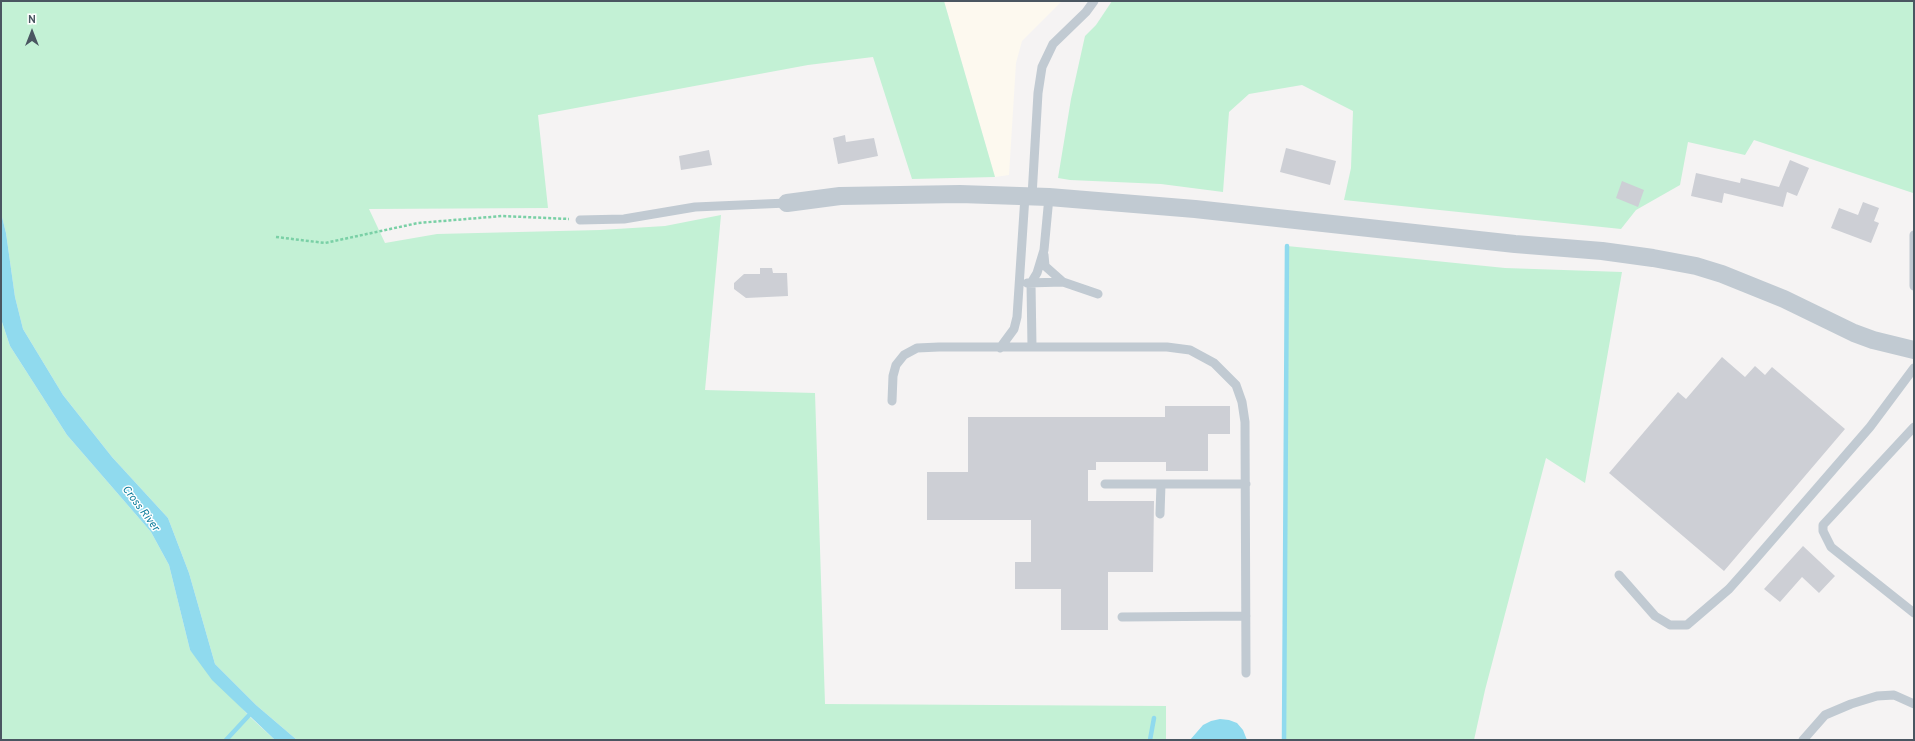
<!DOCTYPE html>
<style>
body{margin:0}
#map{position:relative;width:1915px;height:741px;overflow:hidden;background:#f5f3f3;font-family:Overpass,sans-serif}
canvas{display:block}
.frame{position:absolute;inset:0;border:2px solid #4a5661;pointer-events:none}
.north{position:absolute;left:12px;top:12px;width:40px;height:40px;-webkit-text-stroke:3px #fff;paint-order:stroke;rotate:0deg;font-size:11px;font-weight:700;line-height:16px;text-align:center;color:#4a5661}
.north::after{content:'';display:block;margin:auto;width:14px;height:18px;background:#4a5661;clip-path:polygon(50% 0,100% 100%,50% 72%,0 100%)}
</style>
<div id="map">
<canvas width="1915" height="741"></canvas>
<div class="frame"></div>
<div class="north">N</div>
</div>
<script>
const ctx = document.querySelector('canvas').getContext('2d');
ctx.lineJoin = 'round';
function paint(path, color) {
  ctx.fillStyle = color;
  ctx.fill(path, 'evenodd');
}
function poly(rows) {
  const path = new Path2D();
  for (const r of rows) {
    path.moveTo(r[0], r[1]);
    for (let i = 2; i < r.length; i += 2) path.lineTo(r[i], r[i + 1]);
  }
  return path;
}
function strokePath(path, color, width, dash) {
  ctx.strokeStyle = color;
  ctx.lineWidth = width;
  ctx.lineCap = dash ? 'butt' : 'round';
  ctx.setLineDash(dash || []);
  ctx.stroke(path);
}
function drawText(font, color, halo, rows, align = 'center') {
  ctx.font = font + ' Overpass,sans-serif';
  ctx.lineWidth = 3;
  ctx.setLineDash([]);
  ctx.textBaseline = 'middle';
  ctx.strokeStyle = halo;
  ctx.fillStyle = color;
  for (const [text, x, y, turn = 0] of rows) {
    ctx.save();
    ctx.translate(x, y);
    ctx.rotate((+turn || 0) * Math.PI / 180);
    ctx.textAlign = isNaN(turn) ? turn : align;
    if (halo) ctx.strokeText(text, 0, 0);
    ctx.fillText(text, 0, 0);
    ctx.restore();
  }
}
const commercial = poly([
 [944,1,1062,1,1022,41,1016,63,1009,175,995,177]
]);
const green = poly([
 [1,1,944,1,995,177,912,179,873,57,808,65,538,115,548,208,369,209,385,243,437,234,600,230,665,226,721,215,705,390,815,393,825,704,1166,706,1166,740,297,740,256,705,215,664,189,573,168,518,112,457,63,395,23,329,15,297,6,233,1,213],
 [1112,1,1914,1,1914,189,1913,193,1754,140,1745,155,1688,142,1680,185,1636,210,1621,229,1344,200,1351,168,1353,111,1302,85,1249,94,1229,112,1223,192,1161,184,1070,180,1058,178,1071,99,1085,36,1096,25],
 [1287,246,1505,268,1622,272,1585,483,1546,458,1485,690,1474,740,1284,740],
 [1,319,10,346,67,435,151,532,169,565,190,650,249,716,275,740,1,740]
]);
const water = poly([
 [1,213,6,233,15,297,23,329,63,395,112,457,168,518,189,573,215,664,256,705,297,740,275,740,212,680,190,650,169,565,151,532,67,435,10,346,1,319],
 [1220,719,1229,720,1237,723,1243,730,1247,740,1190,740,1203,725,1211,721]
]);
const stream = poly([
 [226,740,252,712],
 [1150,740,1154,718],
 [1284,740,1287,246]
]);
const building = poly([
 [845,135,846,142,874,138,878,156,838,164,833,138],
 [1286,148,1336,161,1330,185,1280,172],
 [709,150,712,165,681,170,679,156],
 [1790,160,1809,168,1797,196,1787,192,1783,207,1724,193,1722,203,1691,196,1696,173,1740,183,1741,178,1779,187],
 [1622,181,1644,190,1638,207,1616,198],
 [1863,202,1879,208,1874,221,1879,223,1871,243,1831,228,1839,208,1858,215],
 [760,268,772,268,773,273,787,273,788,296,746,298,734,289,734,283,744,274,760,274],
 [1722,357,1745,377,1755,366,1765,375,1772,367,1845,429,1724,571,1609,473,1678,392,1686,399],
 [1165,406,1230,406,1230,434,1208,434,1208,471,1166,471,1166,462,1096,462,1096,470,1088,470,1088,501,1154,501,1153,572,1108,572,1108,630,1061,630,1061,589,1015,589,1015,562,1031,562,1031,520,927,520,927,472,968,472,968,417,1165,417],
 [1803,546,1835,576,1819,593,1802,577,1780,602,1764,589]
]);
const path = poly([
 [276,237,325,243,418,223,502,216,569,219]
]);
const lane = poly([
 [1032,196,1038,93,1042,67,1053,44,1086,12,1094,1],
 [580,220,624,219,695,207,787,203],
 [1914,235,1914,286],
 [1044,255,1045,266,1063,282],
 [1027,283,1063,282,1098,294],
 [1032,347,1031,283,1037,273,1044,250,1049,197],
 [1000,348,1014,329,1017,317,1025,196],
 [892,401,893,376,896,365,904,355,917,348,939,347,1167,347,1190,350,1214,363,1236,385,1242,402,1245,422,1246,673],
 [1914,427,1823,525,1823,531,1831,547,1914,613],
 [1105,484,1246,484],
 [1160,514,1161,484],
 [1619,575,1655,616,1670,625,1687,625,1729,589,1753,562,1870,427,1914,368],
 [1122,617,1246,616],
 [1803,740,1825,715,1851,704,1877,696,1894,695,1914,704]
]);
const street = poly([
 [787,203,840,196,960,194,1049,197,1195,209,1515,244,1602,251,1653,258,1696,266,1722,274,1784,299,1854,333,1873,340,1914,350]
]);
const waterNames = [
 ["Cross River",140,509,53]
];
paint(commercial, '#fdf9ef');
paint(green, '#c3f1d5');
paint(water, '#90daee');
strokePath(stream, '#90daee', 4.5);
paint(building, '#cdcfd5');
strokePath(path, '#7ad0a6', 2.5, [3, 2]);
strokePath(lane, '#c1cad2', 9);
strokePath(street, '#c1cad2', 18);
drawText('italic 11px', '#0c7c9b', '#fff', waterNames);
</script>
